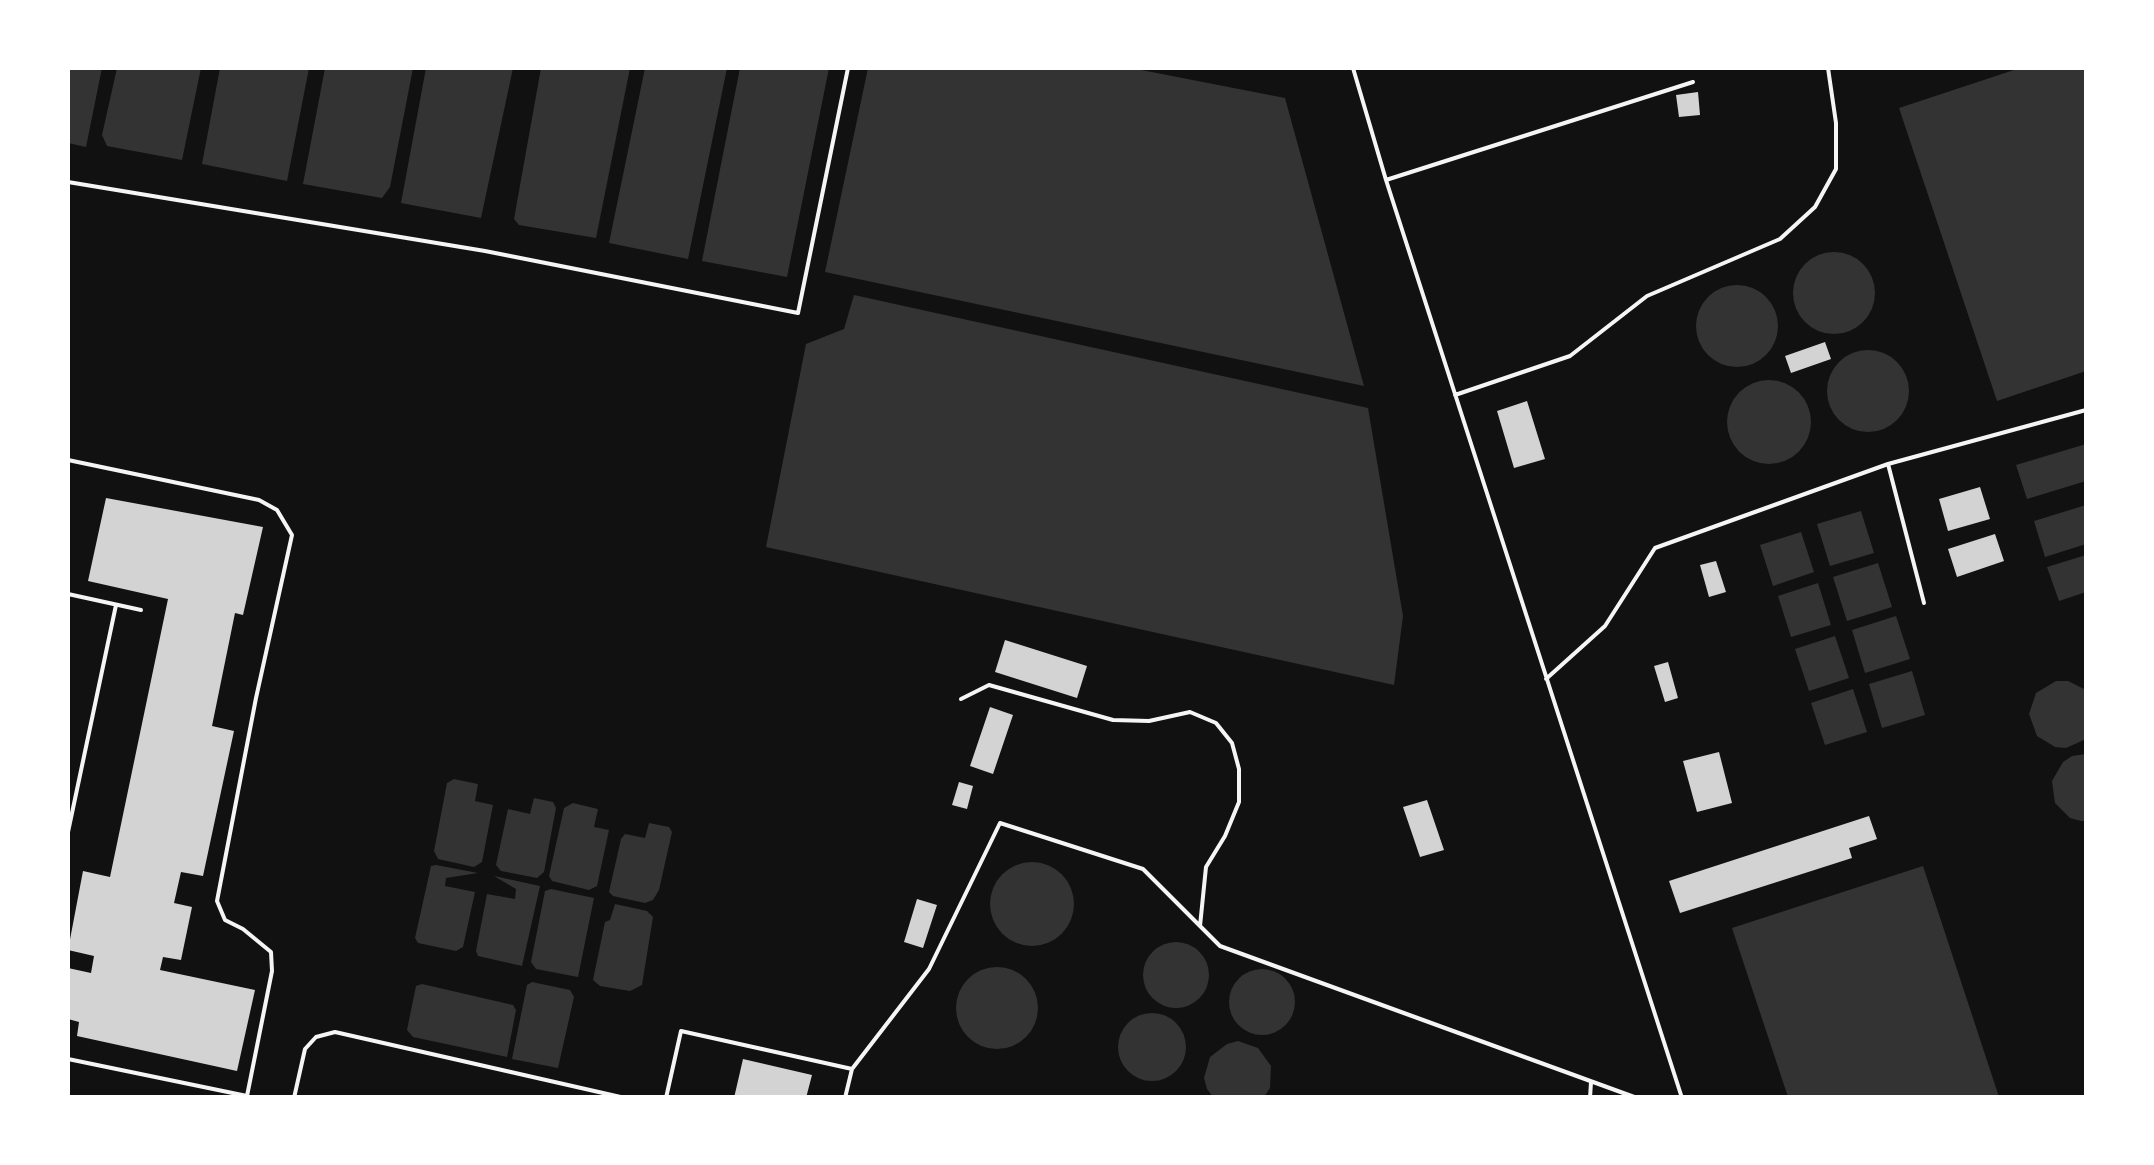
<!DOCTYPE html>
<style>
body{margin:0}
#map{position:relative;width:2154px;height:1165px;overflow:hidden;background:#111;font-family:Lato,sans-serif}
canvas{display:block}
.frame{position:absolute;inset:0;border:70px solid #fff;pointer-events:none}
</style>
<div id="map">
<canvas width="2154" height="1165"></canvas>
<div class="frame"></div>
</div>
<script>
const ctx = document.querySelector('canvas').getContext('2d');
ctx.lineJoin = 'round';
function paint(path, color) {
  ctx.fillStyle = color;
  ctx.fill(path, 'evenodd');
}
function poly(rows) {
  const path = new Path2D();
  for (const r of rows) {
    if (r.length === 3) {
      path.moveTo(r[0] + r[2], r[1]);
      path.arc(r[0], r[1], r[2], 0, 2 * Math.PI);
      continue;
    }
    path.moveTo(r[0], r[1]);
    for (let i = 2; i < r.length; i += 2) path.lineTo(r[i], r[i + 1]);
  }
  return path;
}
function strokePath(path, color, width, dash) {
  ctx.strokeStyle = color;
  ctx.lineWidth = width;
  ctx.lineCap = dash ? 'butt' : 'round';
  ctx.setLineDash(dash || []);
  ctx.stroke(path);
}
const water = poly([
 [68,68,102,68,86,147,68,143],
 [117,68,201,68,182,160,107,146,102,135],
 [220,68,309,68,287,181,202,164],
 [325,68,413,68,390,187,382,198,303,184],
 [426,68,513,68,481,218,401,203],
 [541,68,630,68,596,238,519,225,514,219],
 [645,68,727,68,688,259,609,243],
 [740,68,829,68,787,277,702,261],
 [868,68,1131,68,1285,98,1364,386,825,272],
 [2020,68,2086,68,2086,371,1997,401,1899,108],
 [1834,293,41],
 [1737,326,41],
 [854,295,1368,408,1403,616,1394,685,766,547,806,344,844,329],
 [1868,391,41],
 [1769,422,42],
 [2086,444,2086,481,2027,499,2016,465],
 [2086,505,2086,544,2045,557,2034,521],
 [1861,511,1874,553,1830,566,1817,524],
 [1801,532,1814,572,1773,586,1760,545],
 [2086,555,2086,592,2059,601,2047,567],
 [1878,563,1892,607,1847,621,1833,577],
 [1818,583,1831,625,1791,637,1778,596],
 [1896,616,1910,659,1865,673,1852,630],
 [1835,636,1849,678,1809,691,1795,649],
 [1912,671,1925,715,1882,728,1869,684],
 [2056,681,2068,681,2086,690,2086,739,2066,748,2055,747,2037,736,2029,714,2036,693],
 [1853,689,1867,732,1825,745,1811,703],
 [2086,754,2086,821,2081,821,2070,818,2055,803,2052,781,2063,762,2072,756],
 [454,779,478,784,475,801,493,805,482,862,474,867,438,859,434,851,447,783],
 [534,798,553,802,556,808,544,872,537,878,501,871,496,865,508,809,530,814],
 [573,803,598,809,594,827,609,830,597,886,589,890,552,881,549,876,564,808],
 [649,823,669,827,672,832,659,890,653,900,645,903,613,896,609,892,621,839,625,834,645,838],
 [1032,904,42],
 [436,865,478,873,446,878,445,886,475,892,463,947,456,951,418,943,415,938,431,866],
 [1923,866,1999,1097,1788,1097,1732,928],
 [494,876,540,886,522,966,478,956,476,951,487,894,515,899,516,889],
 [551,889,594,898,578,977,536,969,531,962,545,891],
 [615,904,647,911,653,917,642,985,630,991,600,986,593,980,605,922,610,920],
 [1176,975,33],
 [997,1008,41],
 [1262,1002,33],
 [532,982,570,990,574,997,558,1068,512,1059,527,985],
 [422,984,513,1005,516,1010,507,1057,413,1037,407,1030,416,986],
 [1152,1047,34],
 [1238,1041,1258,1048,1271,1066,1270,1088,1264,1097,1213,1097,1207,1089,1204,1078,1210,1057,1227,1044]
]);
const building = poly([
 [1698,92,1700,115,1679,117,1676,95],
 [1825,342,1831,359,1791,373,1785,356],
 [1527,401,1545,459,1514,468,1497,411],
 [1980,487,1990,519,1948,531,1939,499],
 [106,498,263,527,243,615,235,613,212,726,234,731,203,876,181,872,174,903,192,907,181,960,163,957,160,970,255,990,237,1071,77,1036,79,1022,68,1019,68,968,91,973,94,956,68,950,83,871,110,877,168,599,88,581],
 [1995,534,2004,561,1957,577,1948,549],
 [1716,561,1726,592,1709,597,1700,565],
 [1005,640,1087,666,1077,698,995,672],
 [1668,662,1678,698,1665,702,1654,666],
 [990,707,1013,715,993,774,970,766],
 [1719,752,1732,803,1697,812,1683,761],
 [959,782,973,786,967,809,952,805],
 [1427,800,1444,850,1420,857,1403,807],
 [1869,816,1877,839,1849,848,1852,858,1680,913,1669,881],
 [917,899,937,905,923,948,904,942],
 [743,1059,812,1075,806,1098,734,1098]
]);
const service = poly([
 [1353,68,1386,180,1682,1098],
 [1386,180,1693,82],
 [68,182,485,251,798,313,848,68],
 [1455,395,1570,356,1647,296,1780,239,1815,207,1836,169,1836,123,1828,68],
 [68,460,259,500,277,510,292,535,256,698,217,901,225,920,243,929,271,952,272,971,247,1096,68,1059],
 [1888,464,1924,603],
 [68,594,141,610],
 [1546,679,1605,626,1655,548,1888,464,2086,410],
 [961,699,989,685,1113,720,1149,721,1190,712,1216,723,1232,743,1239,769,1239,802,1225,836,1206,867,1200,926],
 [68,832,116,605],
 [294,1098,305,1049,316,1037,335,1032,625,1098],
 [666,1098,681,1031,852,1069],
 [845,1098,852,1069,929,969,1000,823,1143,869,1220,946,1637,1098],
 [1590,1098,1591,1082]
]);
paint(water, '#333');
paint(building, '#d3d3d3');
strokePath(service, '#f5f5f5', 4);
</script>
